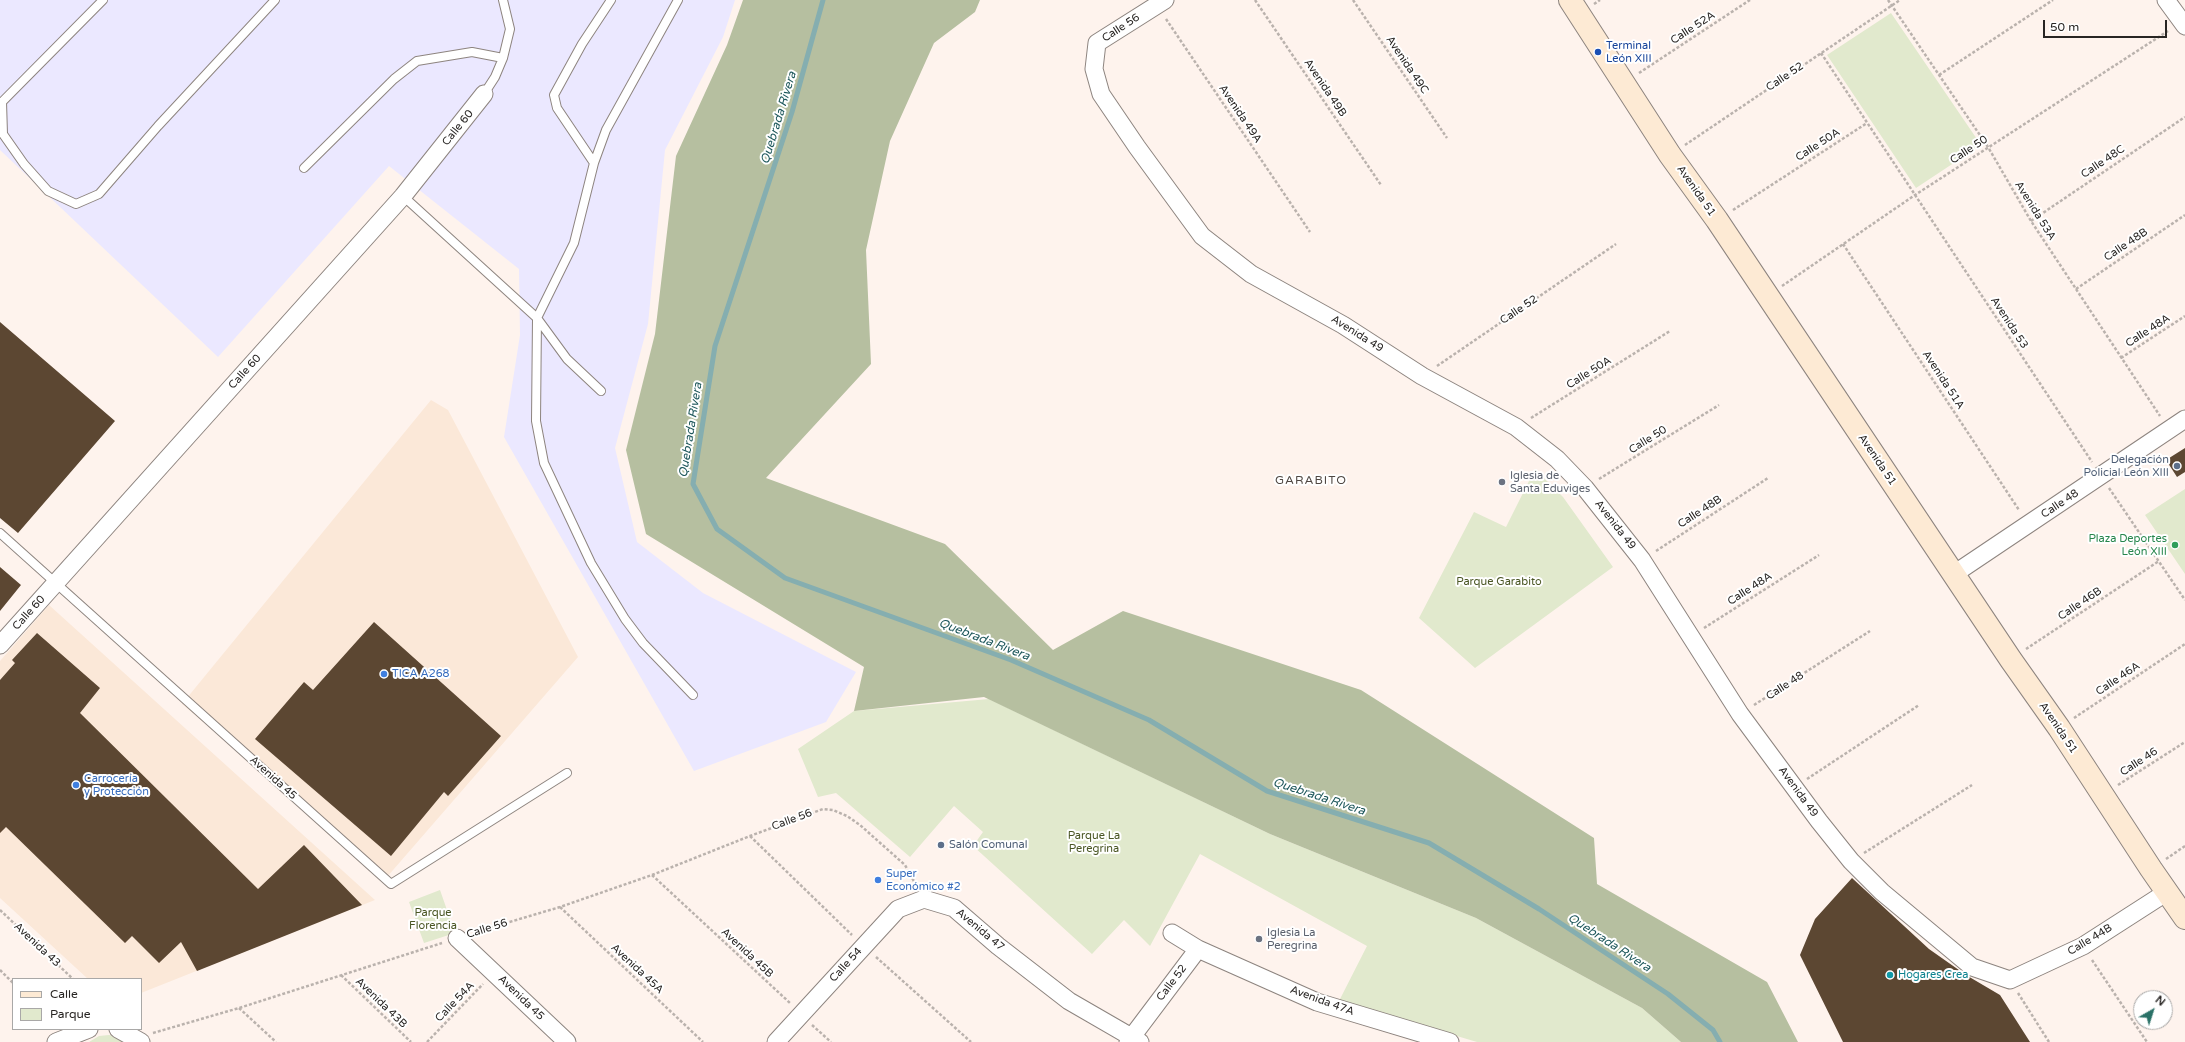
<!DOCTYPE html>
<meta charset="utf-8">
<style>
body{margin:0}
#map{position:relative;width:2185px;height:1042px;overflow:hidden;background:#fef3ed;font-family:"Varela Round",sans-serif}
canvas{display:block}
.legend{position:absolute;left:12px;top:978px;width:130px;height:52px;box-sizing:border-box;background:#fff;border:1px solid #a9a8a7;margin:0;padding:5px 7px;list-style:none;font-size:12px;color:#282523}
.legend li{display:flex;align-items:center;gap:8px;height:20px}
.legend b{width:20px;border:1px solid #a9a8a7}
.north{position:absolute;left:2133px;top:990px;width:40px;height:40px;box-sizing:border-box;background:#fff;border:1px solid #a9a8a7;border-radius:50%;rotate:39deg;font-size:11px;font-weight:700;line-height:16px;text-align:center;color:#282523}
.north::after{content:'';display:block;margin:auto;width:14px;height:18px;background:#2a7167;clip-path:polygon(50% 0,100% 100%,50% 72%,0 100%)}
.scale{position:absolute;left:2043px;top:20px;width:124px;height:18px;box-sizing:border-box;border:2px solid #282523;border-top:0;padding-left:5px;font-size:12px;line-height:14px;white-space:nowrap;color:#282523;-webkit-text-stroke:3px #fff;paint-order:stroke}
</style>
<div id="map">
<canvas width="2185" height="1042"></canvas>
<ul class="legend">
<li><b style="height:5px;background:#fdead4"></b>Calle</li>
<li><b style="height:11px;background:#e1e9cd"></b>Parque</li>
</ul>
<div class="north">N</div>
<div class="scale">50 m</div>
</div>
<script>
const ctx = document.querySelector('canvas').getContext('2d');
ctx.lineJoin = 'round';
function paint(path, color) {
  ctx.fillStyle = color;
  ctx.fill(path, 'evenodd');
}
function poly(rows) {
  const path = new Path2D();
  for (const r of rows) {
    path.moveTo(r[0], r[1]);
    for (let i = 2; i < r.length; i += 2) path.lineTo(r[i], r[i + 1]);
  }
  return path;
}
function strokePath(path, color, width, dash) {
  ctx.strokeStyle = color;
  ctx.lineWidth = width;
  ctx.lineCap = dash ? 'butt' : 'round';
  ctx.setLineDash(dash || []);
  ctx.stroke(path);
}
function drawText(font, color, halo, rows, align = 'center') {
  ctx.font = font + ' "Varela Round",sans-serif';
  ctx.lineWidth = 4;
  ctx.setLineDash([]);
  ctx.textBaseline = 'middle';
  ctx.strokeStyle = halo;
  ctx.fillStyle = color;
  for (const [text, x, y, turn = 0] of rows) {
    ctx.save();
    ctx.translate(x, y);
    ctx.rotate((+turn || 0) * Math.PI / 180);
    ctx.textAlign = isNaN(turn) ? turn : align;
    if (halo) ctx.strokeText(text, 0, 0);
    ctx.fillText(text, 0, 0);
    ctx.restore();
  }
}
const commercial = poly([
 [431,400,448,410,578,657,387,877,182,704],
 [49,605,375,900,141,993,141,979,88,979,0,898,0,661]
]);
const industrial = poly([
 [0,0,735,0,723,37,665,150,648,324,615,448,637,542,703,593,856,672,826,722,694,771,504,437,520,335,519,269,389,166,218,357,0,150]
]);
const green = poly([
 [1891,13,1981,145,1916,188,1827,55],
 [1535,469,1563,497,1613,567,1475,668,1419,618,1474,512,1506,527],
 [2185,489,2185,574,2145,515],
 [989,699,1270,834,1476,918,1642,1008,1681,1042,1477,1042,1339,1001,1367,946,1200,854,1150,946,1124,920,1092,954,973,846,983,832,954,806,910,857,836,793,818,797,798,749,854,711],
 [440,890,455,933,424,943,409,902],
 [109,1035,119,1037,130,1042,89,1042,99,1036]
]);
const forest = poly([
 [743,0,980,0,975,12,934,43,890,141,866,250,871,364,766,478,945,544,1053,650,1123,611,1361,690,1594,838,1597,884,1767,982,1798,1042,1681,1042,1642,1008,1476,918,1270,834,984,697,854,711,864,667,646,534,626,450,655,334,676,156,727,45]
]);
const stream = poly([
 [823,0,792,112,715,346,693,484,717,529,785,578,1011,660,1149,720,1267,791,1429,843,1539,909,1668,994,1713,1030,1720,1042]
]);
const building = poly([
 [0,322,115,421,18,533,0,518],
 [2185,448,2185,472,2177,477,2166,460],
 [0,567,21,585,0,611],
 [374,622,501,736,448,796,444,792,391,856,255,739,304,682,313,690],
 [37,633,100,688,80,713,258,889,304,845,362,905,197,971,181,942,159,963,132,936,125,943,6,827,0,833,0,680,15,663,12,660],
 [1852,878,1929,949,1966,975,2000,995,2030,1042,1843,1042,1800,955,1815,919]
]);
const path = poly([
 [1255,0,1381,185],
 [1353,0,1447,138],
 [1888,0,1988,147,2031,221,2160,416],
 [1594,4,1600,0],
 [1166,19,1310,232],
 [1821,53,2092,462],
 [1639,73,1750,0],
 [1939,75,2053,0],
 [1685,145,1900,0],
 [1733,210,1867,123],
 [2031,221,2185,117],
 [1843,244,2019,510],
 [1782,286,1915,195,2168,31],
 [2076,289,2185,215],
 [2121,358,2185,316],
 [1437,366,1616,244],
 [1531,418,1670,331],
 [1599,479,1719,405],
 [2109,488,2185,600],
 [1656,551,1768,478],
 [1704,628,1819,555],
 [2026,649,2159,561],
 [1754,705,1870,631],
 [2074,718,2185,644],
 [1807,779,1919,705],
 [2118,785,2185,742],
 [750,836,852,935],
 [1864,853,1972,785],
 [2166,859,2185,846],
 [652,875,790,1003],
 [560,907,703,1042],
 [0,910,73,979],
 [476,932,560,907,652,875,750,836,823,809,833,810,847,816,860,825,905,865,916,885],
 [876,957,971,1042],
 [2092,960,2147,1042],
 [0,970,13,983],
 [341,975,411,1042],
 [2018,993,2049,1042],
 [239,1008,276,1042],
 [812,1025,831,1042],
 [153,1033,239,1008,442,943],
 [427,1042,483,984]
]);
const lane = poly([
 [611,0,582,44,554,95,557,108,594,163,574,243,537,318,536,421,544,463,591,563,625,619,643,643,693,695],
 [484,94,495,77,503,58,510,29,503,0],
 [2,102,3,134,24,164,48,191,76,204,99,194,158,126,275,0],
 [0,104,103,0],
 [594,163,606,130,678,0],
 [304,168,394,79,417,61,472,52,503,58],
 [403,196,537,318,567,359,601,391],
 [0,533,391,884,567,773]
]);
const street = poly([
 [1165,0,1097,43,1094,69,1101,94,1137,147,1202,236,1251,274,1343,325,1422,376,1516,427,1557,459,1585,488,1642,560,1740,714,1819,821,1851,861,1882,892,1972,967,2010,980,2083,946,2167,892],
 [2166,0,2185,26],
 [1954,574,2185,419],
 [0,645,403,196,484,94],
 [457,938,567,1042],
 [1198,949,1317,1002,1450,1042],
 [118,1029,141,1042],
 [56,1042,89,1029],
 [776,1042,898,909,924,899,954,908,998,946,1069,1001,1140,1042],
 [1128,1042,1198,949,1172,933]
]);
const secondary = poly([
 [1570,0,1670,155,1717,220,2011,660,2059,728,2151,869,2185,918]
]);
const markers = [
 [1598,52,4,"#1a4fb4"],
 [2177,466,4,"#5c6f8a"],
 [1502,482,4,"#6b7280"],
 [2175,545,4,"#2e9e5b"],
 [384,674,4,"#3f7fe0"],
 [76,785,4,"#3f7fe0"],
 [941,845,4,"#5c6f8a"],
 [878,880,4,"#3f7fe0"],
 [1259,939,4,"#6b7280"],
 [1890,975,4,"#0f9aa8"]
];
const streetNames = [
 ["Calle 56",1121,28,-33],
 ["Calle 52A",1693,28,-33],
 ["Avenida 49C",1407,65,56],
 ["Calle 52",1785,77,-34],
 ["Avenida 49B",1325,88,56],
 ["Avenida 49A",1240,114,56],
 ["Calle 60",458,128,-51],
 ["Calle 50A",1818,145,-33],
 ["Calle 50",1969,150,-33],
 ["Calle 48C",2103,162,-34],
 ["Avenida 51",1696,191,55],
 ["Avenida 53A",2035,211,58],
 ["Calle 48B",2126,245,-34],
 ["Calle 52",1519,310,-34],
 ["Avenida 53",2009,323,57],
 ["Calle 48A",2148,331,-33],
 ["Avenida 49",1357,334,32],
 ["Calle 60",245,372,-48],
 ["Calle 50A",1589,373,-32],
 ["Avenida 51A",1943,380,57],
 ["Calle 50",1648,440,-32],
 ["Avenida 51",1877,460,56],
 ["Calle 48",2060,504,-34],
 ["Calle 48B",1700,512,-33],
 ["Avenida 49",1615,525,52],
 ["Calle 48A",1750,589,-33],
 ["Calle 46B",2080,604,-34],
 ["Calle 60",29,613,-48],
 ["Calle 46A",2118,679,-34],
 ["Calle 48",1785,686,-33],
 ["Avenida 51",2058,728,56],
 ["Calle 46",2139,762,-33],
 ["Avenida 45",273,778,42],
 ["Avenida 49",1798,792,54],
 ["Calle 56",792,820,-20],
 ["Calle 56",487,929,-17],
 ["Avenida 47",980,930,40],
 ["Calle 44B",2090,940,-31],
 ["Avenida 43",37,945,43],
 ["Avenida 45B",747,953,43],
 ["Calle 54",846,965,-48],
 ["Avenida 45A",637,969,43],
 ["Calle 52",1172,983,-53],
 ["Avenida 45",521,998,44],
 ["Avenida 47A",1322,1001,20],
 ["Calle 54A",455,1002,-46],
 ["Avenida 43B",381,1003,44]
];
const transitNames = [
 ["Terminal",1606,46],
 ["León XIII",1606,59]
];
const serviceNames = [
 ["Delegación",2169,460],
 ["Policial León XIII",2169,473],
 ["Salón Comunal",949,845,"left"]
];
const worshipNames = [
 ["Iglesia de",1510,476],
 ["Santa Eduviges",1510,489],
 ["Iglesia La",1267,933],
 ["Peregrina",1267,946]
];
const leisureNames = [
 ["Plaza Deportes",2167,539],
 ["León XIII",2167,552]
];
const parkNames = [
 ["Parque Garabito",1499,582],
 ["Parque La",1094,836],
 ["Peregrina",1094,849],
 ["Parque",433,913],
 ["Florencia",433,926]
];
const shopNames = [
 ["TICA A268",392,674],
 ["Carrocería",84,779],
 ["y Protección",84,792],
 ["Super",886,874],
 ["Económico #2",886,887]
];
const cultureNames = [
 ["Hogares Crea",1898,975]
];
const waterNames = [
 ["Quebrada Rivera",779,118,-73],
 ["Quebrada Rivera",691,430,-81],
 ["Quebrada Rivera",984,640,21],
 ["Quebrada Rivera",1319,797,18],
 ["Quebrada Rivera",1609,943,33]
];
const neighbourhoodNames = [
 ["GARABITO",1311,481]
];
paint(commercial, '#fbe8d8');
paint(industrial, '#ebe8ff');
paint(green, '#e1e9cd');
paint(forest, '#b6bfa0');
strokePath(stream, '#85aeb0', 5);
paint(building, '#5c4732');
strokePath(lane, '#8d847f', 10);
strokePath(street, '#8d847f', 19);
strokePath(secondary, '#8d847f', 24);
strokePath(path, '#bab2ad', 2.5, [3, 2]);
strokePath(lane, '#fff', 8);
strokePath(street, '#fff', 17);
strokePath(secondary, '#fdead4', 22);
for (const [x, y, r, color] of markers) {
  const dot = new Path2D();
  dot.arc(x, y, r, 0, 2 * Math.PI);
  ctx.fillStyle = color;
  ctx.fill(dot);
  strokePath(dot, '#fff', 1.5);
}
drawText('11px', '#282523', '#fff', streetNames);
drawText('11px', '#164399', '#fff', transitNames, 'left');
drawText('11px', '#4e5e75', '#fff', serviceNames, 'right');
drawText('11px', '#5b616d', '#fff', worshipNames, 'left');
drawText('11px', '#27864d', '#fff', leisureNames, 'right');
drawText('11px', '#4a5624', '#fff', parkNames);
drawText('11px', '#366cbe', '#fff', shopNames, 'left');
drawText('11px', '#0d838f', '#fff', cultureNames, 'left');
drawText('italic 12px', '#1d575b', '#fff', waterNames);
ctx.letterSpacing = '1px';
drawText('12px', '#4f4742', '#fff', neighbourhoodNames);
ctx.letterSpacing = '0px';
</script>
